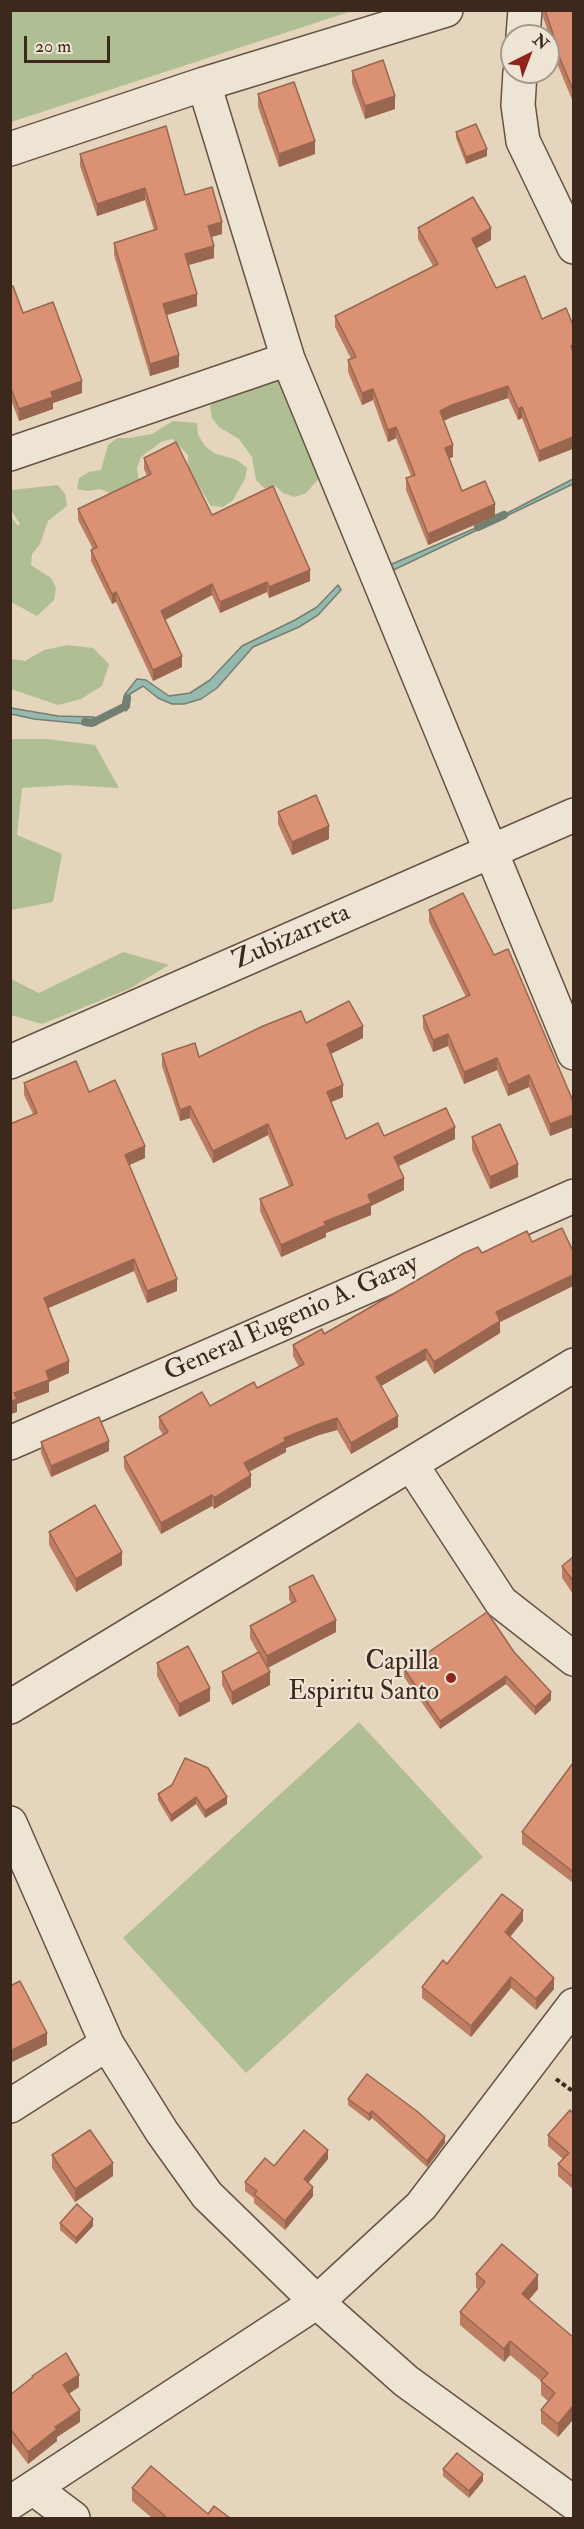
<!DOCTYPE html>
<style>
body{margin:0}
#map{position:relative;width:584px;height:2529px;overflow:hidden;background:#e4d5bc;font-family:"IM FELL Double Pica",serif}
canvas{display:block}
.frame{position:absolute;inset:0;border:12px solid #3c281d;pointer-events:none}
.north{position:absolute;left:500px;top:24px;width:60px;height:60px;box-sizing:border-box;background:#ede4d3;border:2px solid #a6998a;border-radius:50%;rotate:42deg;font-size:16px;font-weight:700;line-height:24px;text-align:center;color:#3c281d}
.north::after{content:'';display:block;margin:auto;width:21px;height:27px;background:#8f2418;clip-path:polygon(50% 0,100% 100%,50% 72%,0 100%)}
.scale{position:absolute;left:24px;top:36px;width:86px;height:27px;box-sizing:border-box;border:3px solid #3c281d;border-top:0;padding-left:8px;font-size:18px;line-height:21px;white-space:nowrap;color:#3c281d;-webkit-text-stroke:4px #ede4d3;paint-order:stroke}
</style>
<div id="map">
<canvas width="584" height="2529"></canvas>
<div class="frame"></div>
<div class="north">N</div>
<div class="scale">20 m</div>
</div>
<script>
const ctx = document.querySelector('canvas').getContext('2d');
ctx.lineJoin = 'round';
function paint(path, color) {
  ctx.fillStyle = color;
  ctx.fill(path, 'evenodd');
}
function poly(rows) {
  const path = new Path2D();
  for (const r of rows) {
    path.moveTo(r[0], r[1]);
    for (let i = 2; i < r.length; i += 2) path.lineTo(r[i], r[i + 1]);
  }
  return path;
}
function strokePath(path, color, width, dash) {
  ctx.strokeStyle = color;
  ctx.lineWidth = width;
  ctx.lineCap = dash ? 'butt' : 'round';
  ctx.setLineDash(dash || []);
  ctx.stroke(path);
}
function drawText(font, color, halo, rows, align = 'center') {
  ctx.font = font + ' "IM FELL Double Pica",serif';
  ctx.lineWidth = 4.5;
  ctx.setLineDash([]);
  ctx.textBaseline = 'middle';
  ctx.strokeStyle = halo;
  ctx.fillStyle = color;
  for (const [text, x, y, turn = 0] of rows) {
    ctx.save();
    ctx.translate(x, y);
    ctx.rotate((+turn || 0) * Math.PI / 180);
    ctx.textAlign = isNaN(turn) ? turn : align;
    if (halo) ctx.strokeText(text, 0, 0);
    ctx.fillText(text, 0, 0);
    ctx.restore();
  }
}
const green = poly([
 [11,10,352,10,352,11,11,122],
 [274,376,285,382,294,404,293,415,294,414,321,476,306,493,295,497,283,493,275,486,264,488,256,480,252,457,239,439,219,427,212,418,210,406,221,398,243,393],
 [173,421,197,423,198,435,205,446,214,453,237,460,247,468,245,479,233,500,223,507,211,506,193,477,188,467,188,455,172,439,161,442,141,457,137,468,139,481,122,498,100,489,88,491,77,489,79,478,89,472,101,470,108,445,117,438,129,438,152,434],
 [58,485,65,494,67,506,48,521,40,544,32,554,31,565,51,578,56,588,54,600,37,616,11,602,11,517,18,526,20,524,11,510,11,490],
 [68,645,93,648,109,664,102,686,81,699,58,705,11,689,11,659,25,661,44,650],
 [11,739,48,739,95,745,119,788,71,785,22,788,17,835,62,854,53,902,11,910],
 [123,952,169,965,129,989,42,1024,11,1015,11,979,39,993],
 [359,1722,483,1857,246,2073,123,1938]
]);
const water = poly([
 [573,479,573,484,381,576,378,570,492,521,573,479],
 [338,585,341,590,318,615,299,627,253,647,217,688,201,699,184,704,172,704,158,698,143,686,130,694,129,707,126,711,122,706,125,694,137,679,146,680,169,696,190,693,210,680,242,646,295,620,317,607,338,585],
 [11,708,58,716,94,717,96,725,34,719,11,714,11,708]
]);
const stream = poly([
 [478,527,504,515],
 [85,722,92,723,126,706,127,698]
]);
const path = poly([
 [556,2079,574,2092]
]);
const minor = poly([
 [523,36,525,10],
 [520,72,518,105,523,141,574,247],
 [204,84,288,359,574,1053],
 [10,149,204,84,446,10],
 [10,454,288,359],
 [10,1062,574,815],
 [10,1443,574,1196],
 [411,1464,501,1602,574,1659],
 [10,1707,574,1365],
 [10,1823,107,2044,162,2132,207,2195,317,2302,406,2381,574,2503],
 [10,2106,107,2044],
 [33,2488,73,2518],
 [10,2503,317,2302,421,2206,574,2005]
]);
const wall = poly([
 [543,10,573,10,573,102,554,56,554,49,543,17],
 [352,71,395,109,365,119,352,83],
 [258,94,315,154,279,167,258,107],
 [456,132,487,156,466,164,456,138],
 [80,154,185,195,222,234,211,237,214,258,188,265,197,306,167,315,179,367,150,376,114,255,114,243,154,230,145,200,97,216,80,166],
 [418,228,491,240,476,248,496,288,542,319,539,462,522,418,518,420,508,398,452,417,444,421,453,457,449,458,462,491,495,516,428,545,406,490,406,478,411,476,396,438,388,442,373,400,362,405,348,372,348,360,351,359,335,327,335,316,433,266,418,239],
 [10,287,23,313,82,393,53,403,53,409,19,421,10,397],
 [144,458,212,515,310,581,269,598,267,592,220,613,212,595,165,620,182,667,153,681,116,602,112,604,91,561,91,550,93,549,78,520,78,509,147,476,144,469],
 [278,812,329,839,292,855,278,824],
 [429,910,494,955,573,1101,573,1127,550,1136,529,1087,508,1096,497,1070,464,1084,448,1046,433,1052,423,1028,423,1016,466,997,429,922],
 [306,1023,363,1038,330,1054,343,1097,331,1102,346,1139,384,1136,455,1139,399,1166,404,1190,371,1206,371,1215,326,1233,326,1237,281,1257,260,1211,260,1199,289,1186,268,1135,213,1163,190,1118,180,1121,162,1066,162,1054,199,1057],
 [24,1083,89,1092,145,1158,129,1165,177,1291,147,1303,134,1271,48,1308,69,1373,49,1382,49,1392,17,1404,17,1412,10,1414,33,1114,24,1095],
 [472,1137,518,1177,490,1189,472,1150],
 [532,1242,573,1251,573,1286,500,1322,500,1333,434,1374,426,1360,381,1386,398,1427,351,1454,337,1430,319,1435,286,1448,286,1452,249,1472,251,1487,214,1509,212,1506,161,1534,124,1468,124,1457,163,1435,159,1428,159,1417,210,1406,257,1388,299,1367,293,1356,293,1345,324,1334,482,1253],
 [41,1442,109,1451,51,1477,41,1453],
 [49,1532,122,1565,76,1592,49,1545],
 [573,1557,573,1594,562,1578,562,1566],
 [289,1587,336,1632,268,1668,270,1685,232,1705,222,1685,222,1672,258,1653,250,1638,250,1626,291,1603,289,1599],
 [514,1652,551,1700,535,1715,506,1684,440,1729,404,1677,404,1669],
 [157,1663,210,1701,179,1717,157,1676],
 [573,1763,572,1882,522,1844,522,1832],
 [158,1794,227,1797,227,1804,205,1818,196,1804,171,1822,158,1800],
 [523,1921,510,1937,554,1989,536,2010,511,1988,471,2037,422,1998,422,1987,447,1964],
 [348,2099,445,2143,427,2167,372,2118,369,2121,348,2105],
 [573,2113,573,2189,558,2176,558,2164,563,2159,548,2146,548,2135],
 [52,2155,113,2176,75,2202,52,2168],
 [328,2159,308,2183,313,2196,285,2230,254,2203,254,2198,245,2191,245,2182,274,2166],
 [60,2223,93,2226,76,2244,60,2230],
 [476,2274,538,2289,528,2300,573,2337,573,2422,572,2421,558,2437,541,2423,541,2410,548,2401,541,2395,541,2381,510,2355,504,2362,460,2325,460,2312,478,2290,476,2288],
 [32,2376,79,2387,69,2394,80,2422,57,2437,57,2441,28,2464,12,2443,10,2444,10,2395,32,2378],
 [443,2469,483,2481,469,2498,443,2476],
 [132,2488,208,2514,230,2518,152,2518,132,2501]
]);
const shadedWall = poly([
 [395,96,395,109,365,119,365,106],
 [315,141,315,154,279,167,279,154],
 [487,149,487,156,466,164,466,157],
 [145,188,145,200,97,216,97,204],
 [222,222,222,234,208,238,208,226],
 [491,228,491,240,472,251,472,239],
 [214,246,214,258,185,266,185,254],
 [197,294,197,306,163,316,163,304],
 [179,355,179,367,150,376,150,364],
 [82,381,82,393,53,403,53,409,19,421,19,409,51,392],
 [508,386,508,398,452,417,440,422,440,411,452,405],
 [373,389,373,400,362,405,362,393],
 [522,407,522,418,518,420,518,409],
 [396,427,396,438,388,442,388,430],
 [573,437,573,449,539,462,539,451],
 [453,445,453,457,445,460,445,448],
 [495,504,495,516,428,545,428,534],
 [310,570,310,581,269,598,269,587],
 [267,582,267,592,220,613,220,602],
 [212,584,212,595,161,622,161,611],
 [116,592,116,602,112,604,112,594],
 [182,656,182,667,153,681,153,670],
 [329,826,329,839,292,855,292,842],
 [363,1026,363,1038,327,1056,327,1044],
 [448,1034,448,1046,433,1052,433,1040],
 [497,1058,497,1070,464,1084,464,1072],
 [529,1075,529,1087,508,1096,508,1085],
 [343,1085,343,1097,327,1104,327,1092],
 [190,1106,190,1118,180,1121,180,1110],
 [573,1115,573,1127,550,1136,550,1124],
 [268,1124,268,1135,213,1163,213,1151],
 [455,1127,455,1139,394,1168,394,1157],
 [145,1146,145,1158,125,1167,125,1155],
 [518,1164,518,1177,490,1189,490,1177],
 [404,1178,404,1190,371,1206,371,1215,326,1233,326,1237,281,1257,281,1245,324,1222,368,1195],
 [134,1259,134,1271,44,1310,44,1298],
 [573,1275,573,1286,500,1322,500,1333,434,1374,434,1362,496,1312],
 [177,1279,177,1291,147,1303,147,1291],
 [426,1349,426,1360,376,1389,376,1377],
 [69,1361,69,1373,49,1382,49,1392,17,1404,17,1412,10,1414,10,1402,14,1393,46,1371],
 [398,1416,398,1427,351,1454,351,1443],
 [337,1418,337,1430,319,1435,286,1448,286,1452,244,1474,244,1463,284,1438,319,1424],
 [109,1441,109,1451,51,1477,51,1466],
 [251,1475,251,1487,214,1509,214,1498],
 [212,1495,212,1506,161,1534,161,1523],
 [122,1552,122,1565,76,1592,76,1579],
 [336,1620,336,1632,267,1668,267,1656],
 [270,1672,270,1685,232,1705,232,1692],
 [506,1676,506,1684,440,1729,440,1721],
 [210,1688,210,1701,179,1717,179,1704],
 [551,1692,551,1700,535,1715,535,1707],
 [196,1797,196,1804,171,1822,171,1815],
 [227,1797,227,1804,205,1818,205,1811],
 [573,1869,573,1880,572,1882,572,1871],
 [523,1910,523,1921,505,1943,505,1932],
 [511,1977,511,1988,471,2037,471,2026],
 [554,1978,554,1989,536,2010,536,1999],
 [47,2033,47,2045,10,2063,10,2051],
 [372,2111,372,2118,369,2121,369,2114],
 [445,2136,445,2143,427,2167,427,2161],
 [328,2150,328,2159,304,2188,304,2179],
 [113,2163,113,2176,75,2202,75,2189],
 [313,2187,313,2196,285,2230,285,2221],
 [93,2219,93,2226,76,2244,76,2238],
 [538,2275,538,2289,522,2308,522,2294],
 [510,2341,510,2355,504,2362,504,2349],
 [79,2375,79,2387,63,2397,63,2385],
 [572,2407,572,2421,558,2437,558,2424],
 [80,2410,80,2422,57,2437,57,2441,28,2464,28,2452,55,2427],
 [12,2431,12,2443,10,2444,10,2432],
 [483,2474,483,2481,469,2498,469,2491]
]);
const building = poly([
 [545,10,573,10,573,90,554,44,556,43,545,10],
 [383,60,395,96,365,106,352,71,383,60],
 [294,82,315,141,279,154,258,94,294,82],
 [476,124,487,149,466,157,456,132,476,124],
 [166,126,185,195,212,187,222,222,208,226,214,246,185,254,197,294,163,304,179,355,150,364,114,243,157,229,145,188,97,204,80,154,166,126],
 [473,197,491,228,472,239,496,288,525,276,542,319,566,308,573,325,573,345,571,346,573,352,573,437,539,451,522,407,518,409,508,386,452,405,440,411,453,445,445,448,462,491,485,481,495,504,428,534,406,478,415,475,396,427,388,430,373,389,362,393,348,360,356,357,335,316,438,264,418,228,473,197],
 [13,286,23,313,53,302,82,381,51,392,53,397,19,409,10,386,10,287,13,286],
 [176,442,212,515,273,486,310,570,269,587,267,582,220,602,212,584,161,611,182,656,153,670,116,592,112,594,91,550,97,547,78,509,151,474,144,458,176,442],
 [316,795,329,826,292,842,278,812,316,795],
 [463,893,494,955,508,949,573,1101,573,1115,550,1124,529,1075,508,1085,497,1058,464,1072,448,1034,433,1040,423,1016,470,995,429,910,463,893],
 [349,1001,363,1026,327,1044,343,1085,327,1092,346,1139,378,1123,384,1136,446,1108,455,1127,394,1157,404,1178,368,1195,371,1203,324,1222,326,1225,281,1245,260,1199,293,1185,268,1124,213,1151,190,1106,180,1110,162,1054,195,1043,199,1057,263,1026,301,1011,306,1023,349,1001],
 [76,1061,89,1092,115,1080,145,1146,125,1155,177,1279,147,1291,134,1259,44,1298,69,1361,46,1371,49,1380,14,1393,17,1399,10,1402,10,1124,37,1113,24,1083,76,1061],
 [500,1124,518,1164,490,1177,472,1137,500,1124],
 [562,1228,573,1251,573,1275,496,1312,500,1321,434,1362,426,1349,376,1377,398,1416,351,1443,337,1418,319,1424,284,1438,286,1441,244,1463,251,1475,214,1498,212,1495,161,1523,124,1457,168,1432,159,1417,202,1392,210,1406,254,1382,257,1388,304,1364,293,1345,322,1329,324,1334,464,1253,478,1247,482,1253,527,1231,532,1242,562,1228],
 [99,1417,109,1441,51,1466,41,1442,99,1417],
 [95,1505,122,1552,76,1579,49,1532,95,1505],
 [573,1557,573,1581,562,1566,573,1557],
 [313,1575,336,1620,267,1656,250,1626,296,1601,289,1587,313,1575],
 [487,1612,514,1652,551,1692,535,1707,506,1676,440,1721,404,1669,487,1612],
 [188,1646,210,1688,179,1704,157,1663,188,1646],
 [259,1652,270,1672,232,1692,222,1672,259,1652],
 [185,1758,208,1768,227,1797,205,1811,196,1797,171,1815,158,1794,172,1785,185,1758],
 [573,1763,573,1869,572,1871,522,1832,573,1763],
 [502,1894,523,1910,505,1932,554,1978,536,1999,511,1977,471,2026,422,1987,443,1960,447,1964,502,1894],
 [20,1981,47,2033,10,2051,10,1986,20,1981],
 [367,2074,418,2112,445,2136,427,2161,372,2111,369,2114,348,2099,367,2074],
 [570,2110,573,2113,573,2177,558,2164,569,2153,548,2135,570,2110],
 [90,2130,113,2163,75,2189,52,2155,90,2130],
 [304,2130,328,2150,304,2179,313,2187,285,2221,254,2194,257,2191,245,2182,265,2158,274,2166,304,2130],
 [77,2204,93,2219,76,2238,60,2223,77,2204],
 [502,2244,538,2275,522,2294,573,2337,573,2409,572,2407,558,2424,541,2410,555,2393,541,2381,548,2373,510,2341,504,2349,460,2312,485,2282,476,2274,502,2244],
 [66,2353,79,2375,63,2385,80,2410,55,2427,57,2429,28,2452,12,2431,10,2432,10,2395,33,2377,32,2376,66,2353],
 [457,2453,483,2474,469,2491,443,2469,457,2453],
 [151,2466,208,2514,214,2506,230,2518,163,2518,165,2516,132,2488,151,2466]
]);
const markers = [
 [451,1678,6,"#8f2418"]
];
const streetNames = [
 ["Zubizarreta",292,938,-24],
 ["General Eugenio A. Garay",292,1319,-24]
];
const poiNames = [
 ["Capilla",439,1663],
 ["Espiritu Santo",439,1693]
];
paint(green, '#b0be94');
paint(water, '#96b9ad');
strokePath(water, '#727f73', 1.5);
strokePath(stream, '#727f73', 8);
strokePath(minor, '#665345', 36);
strokePath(path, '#3c281d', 4, [4.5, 3]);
strokePath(minor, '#ede4d3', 33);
paint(wall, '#bc7d63');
paint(shadedWall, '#996650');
paint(building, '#db9173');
strokePath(building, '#996650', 1.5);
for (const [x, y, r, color] of markers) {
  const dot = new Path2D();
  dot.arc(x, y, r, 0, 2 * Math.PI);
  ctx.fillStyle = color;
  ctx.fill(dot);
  strokePath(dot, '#ede4d3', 2);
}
drawText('26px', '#3c281d', '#ede4d3', streetNames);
drawText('26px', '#3c281d', '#ede4d3', poiNames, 'right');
</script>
